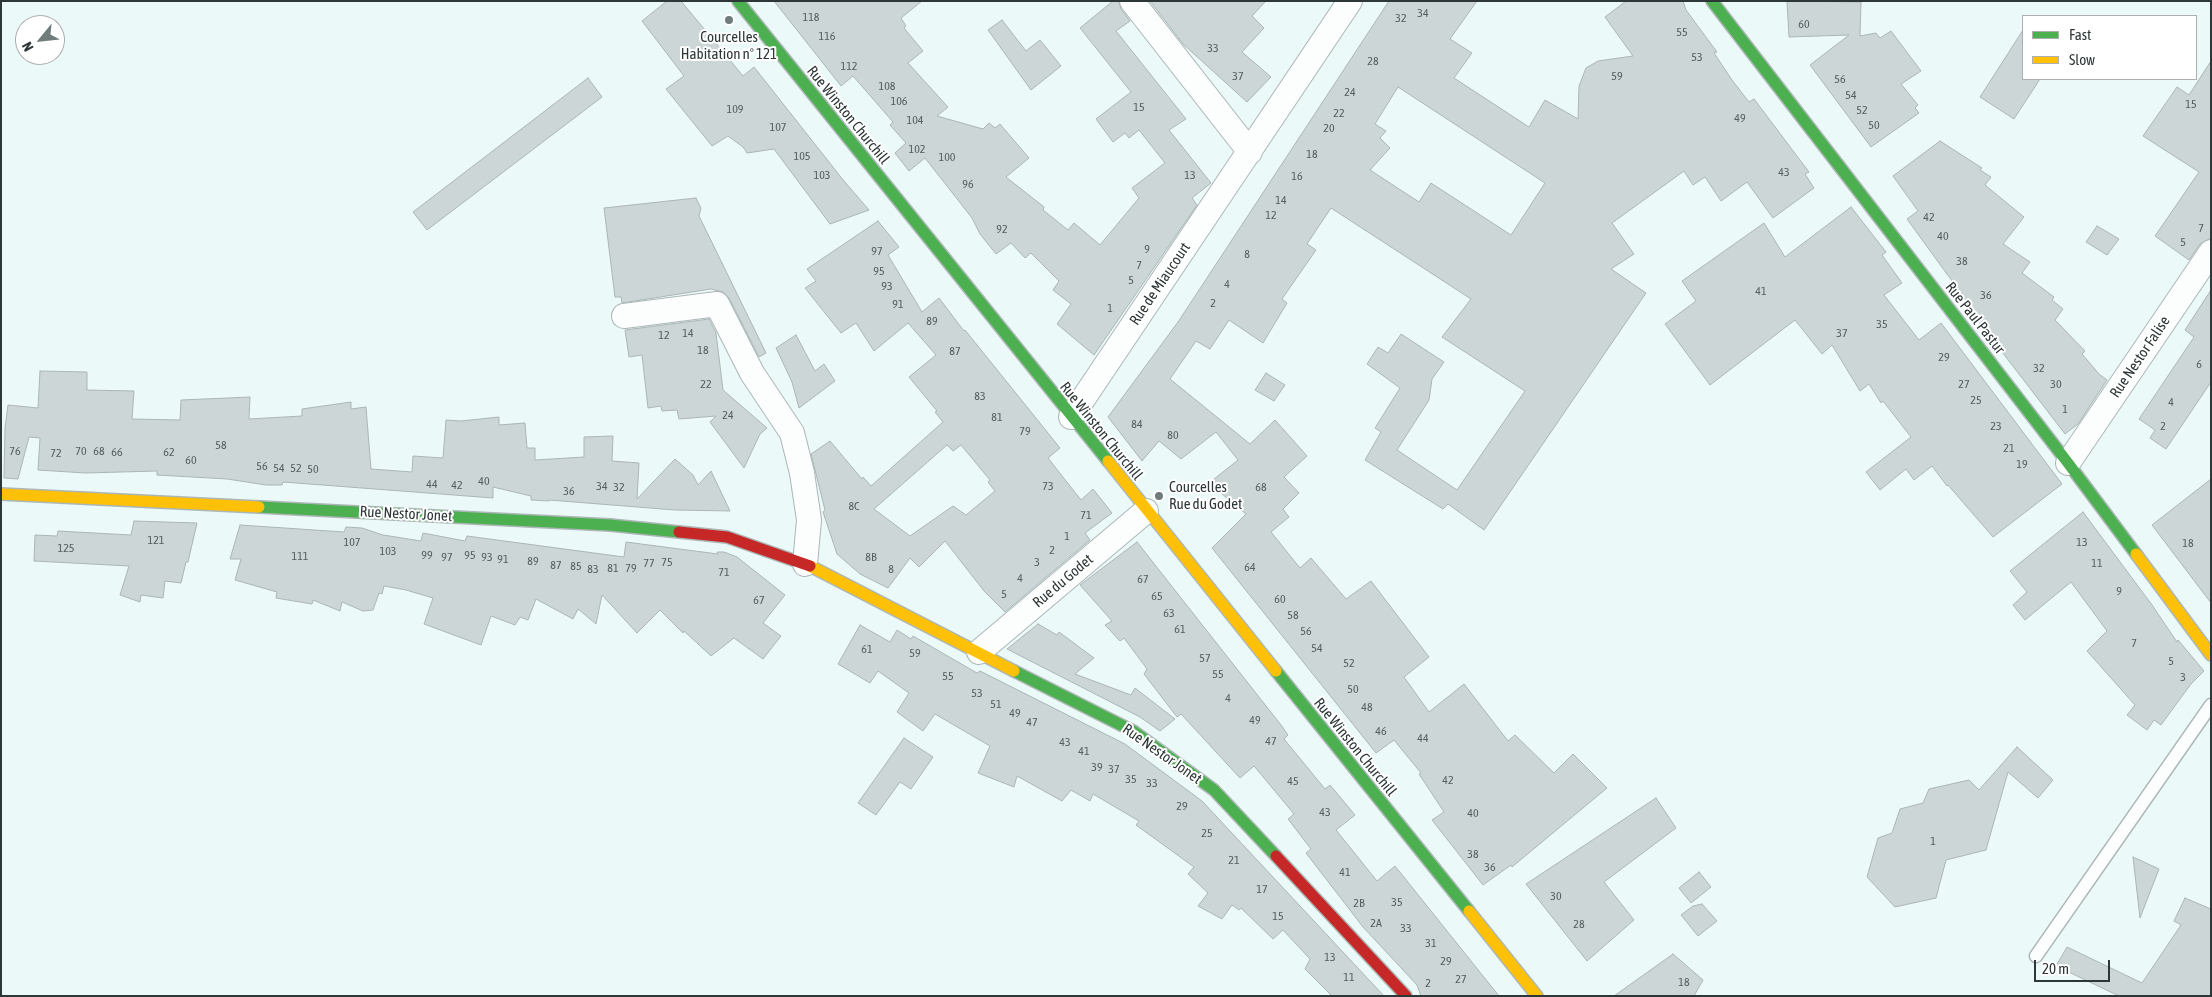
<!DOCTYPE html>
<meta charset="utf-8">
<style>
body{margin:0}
#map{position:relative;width:2212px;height:997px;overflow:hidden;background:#ecf9f9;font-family:"Asap Condensed",sans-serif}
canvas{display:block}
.frame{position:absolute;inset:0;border:2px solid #2e3737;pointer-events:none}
.legend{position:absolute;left:2022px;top:15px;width:175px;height:65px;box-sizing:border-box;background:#fff;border:1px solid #abafaf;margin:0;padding:6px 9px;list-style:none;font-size:15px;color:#2e3737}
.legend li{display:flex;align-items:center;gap:10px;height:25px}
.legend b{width:25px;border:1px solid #abafaf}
.north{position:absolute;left:15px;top:15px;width:50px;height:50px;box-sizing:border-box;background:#fff;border:1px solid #abafaf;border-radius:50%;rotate:242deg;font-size:14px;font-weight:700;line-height:20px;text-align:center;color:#2e3737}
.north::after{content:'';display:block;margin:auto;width:18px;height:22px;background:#707b7b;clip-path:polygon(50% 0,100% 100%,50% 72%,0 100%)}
.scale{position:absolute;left:2034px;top:960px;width:76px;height:22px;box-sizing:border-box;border:2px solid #2e3737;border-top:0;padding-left:6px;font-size:15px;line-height:18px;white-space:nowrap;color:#2e3737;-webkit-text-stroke:4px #fff;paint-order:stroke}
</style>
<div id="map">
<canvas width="2212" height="997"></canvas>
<div class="frame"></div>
<ul class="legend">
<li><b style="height:6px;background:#4caf50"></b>Fast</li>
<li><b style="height:6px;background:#ffc107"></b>Slow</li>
</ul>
<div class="north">N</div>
<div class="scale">20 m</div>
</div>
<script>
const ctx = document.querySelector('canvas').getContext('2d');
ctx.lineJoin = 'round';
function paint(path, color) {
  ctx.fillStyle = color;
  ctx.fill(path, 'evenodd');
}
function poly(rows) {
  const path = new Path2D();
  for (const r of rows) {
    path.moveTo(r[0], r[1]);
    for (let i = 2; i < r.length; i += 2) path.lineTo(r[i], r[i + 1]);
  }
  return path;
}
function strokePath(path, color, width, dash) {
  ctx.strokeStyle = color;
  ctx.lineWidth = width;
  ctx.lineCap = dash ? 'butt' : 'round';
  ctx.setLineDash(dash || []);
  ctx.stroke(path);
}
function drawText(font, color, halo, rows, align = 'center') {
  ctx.font = font + ' "Asap Condensed",sans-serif';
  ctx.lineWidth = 4;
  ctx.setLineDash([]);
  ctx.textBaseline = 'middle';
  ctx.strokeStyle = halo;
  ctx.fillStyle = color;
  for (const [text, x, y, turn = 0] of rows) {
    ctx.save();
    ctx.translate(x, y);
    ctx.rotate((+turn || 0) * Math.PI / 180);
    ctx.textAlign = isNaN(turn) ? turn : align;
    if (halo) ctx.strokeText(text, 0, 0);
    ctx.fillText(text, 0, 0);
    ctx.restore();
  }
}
const building = poly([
 [667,1,681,1,743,76,754,67,844,181,869,210,830,224,774,149,747,153,743,147,728,136,712,146,666,89,684,76,642,21,667,1],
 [774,1,922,1,901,18,906,26,904,28,923,51,908,63,948,107,937,116,983,129,989,123,995,128,1000,124,1029,158,1006,177,1044,207,1043,210,1068,230,1074,223,1100,245,1139,198,1132,188,1165,163,1139,130,1129,138,1125,133,1113,142,1096,119,1131,92,1080,28,1113,1,1119,1,1121,9,1130,21,1116,31,1186,119,1169,130,1211,183,1192,198,1197,205,1094,355,1057,324,1071,304,1053,290,1059,281,1031,253,1025,258,1011,243,996,254,980,234,972,218,925,158,909,171,895,153,906,143,890,125,893,122,853,76,841,86,774,1],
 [1150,1,1266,1,1252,16,1264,28,1242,52,1271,77,1247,102,1183,44,1150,1],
 [1389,1,1477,1,1450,39,1472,53,1454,78,1529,127,1545,100,1578,119,1579,86,1586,68,1598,61,1633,56,1605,17,1626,1,1683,1,1686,10,1717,52,1714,53,1732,80,1749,102,1754,99,1809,172,1805,174,1814,188,1773,218,1747,182,1721,201,1705,177,1693,185,1684,171,1612,223,1634,254,1611,269,1646,293,1484,530,1448,504,1443,509,1365,460,1381,432,1375,428,1400,388,1367,364,1378,347,1388,353,1401,334,1444,362,1432,379,1429,400,1397,450,1457,490,1525,391,1442,337,1471,299,1331,208,1307,244,1316,250,1282,299,1287,303,1263,343,1229,320,1210,349,1196,341,1170,379,1250,444,1275,420,1307,456,1284,477,1299,493,1283,509,1289,517,1271,532,1300,568,1311,558,1346,599,1371,581,1429,657,1404,677,1429,712,1464,684,1508,741,1515,735,1554,773,1573,754,1607,788,1512,867,1511,865,1483,885,1432,820,1444,812,1419,774,1421,773,1394,740,1376,753,1212,548,1246,514,1209,483,1238,460,1216,432,1181,459,1159,441,1142,461,1108,417,1178,322,1389,1],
 [1398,87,1545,183,1511,235,1431,183,1419,202,1370,170,1390,148,1380,138,1386,131,1375,124,1398,87],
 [1787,1,1861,2,1860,36,1876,33,1880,38,1891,31,1921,71,1901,84,1918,105,1915,108,1919,113,1871,147,1810,65,1849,35,1789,37,1787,1],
 [1002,20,1026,51,1040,40,1061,66,1031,90,988,30,1002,20],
 [2023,30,2023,79,2040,79,2014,119,1980,97,2023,30],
 [2211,61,2211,238,2200,244,2189,260,2155,236,2199,172,2143,136,2177,87,2189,95,2211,61],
 [588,78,602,97,427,230,413,212,588,78],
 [1940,141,1982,168,1980,170,1991,177,1985,185,2024,217,2003,244,2030,262,2022,273,2054,297,2052,300,2063,309,2055,320,2085,351,2082,354,2099,374,2107,380,2078,424,2065,434,1966,305,1968,303,1907,219,1918,211,1893,176,1940,141],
 [696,198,701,208,699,216,766,353,759,357,729,298,723,292,711,289,622,303,621,297,615,297,604,208,696,198],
 [1851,207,1886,252,1882,255,1902,283,1884,295,1919,340,1941,323,2062,484,1993,537,1948,485,1947,486,1932,466,1914,480,1906,469,1880,490,1866,472,1911,437,1883,401,1881,403,1869,384,1860,391,1832,345,1822,354,1795,320,1710,385,1665,324,1696,301,1682,281,1764,223,1785,257,1851,207],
 [878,221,899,247,888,255,922,312,939,298,964,331,965,330,1060,448,1048,458,1081,500,1093,489,1112,513,1085,533,1090,540,1005,612,984,591,945,541,919,567,910,558,888,588,860,574,837,554,823,512,825,510,811,454,830,441,862,479,863,477,871,486,943,422,935,412,937,411,909,377,936,355,908,323,874,351,856,323,841,333,805,288,816,281,807,269,878,221],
 [947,445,953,451,961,445,990,480,988,482,995,491,966,515,953,506,910,536,874,509,947,445],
 [2097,226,2119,239,2107,255,2086,242,2097,226],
 [2211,290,2211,382,2166,449,2150,438,2155,430,2139,419,2194,337,2185,330,2211,290],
 [709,319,716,333,723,390,767,428,760,434,744,468,710,422,716,416,679,419,677,410,662,411,661,406,648,408,642,355,629,357,625,330,709,319],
 [796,335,815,371,824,364,835,381,799,408,792,382,776,348,796,335],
 [40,371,87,372,87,390,134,391,132,419,180,420,181,400,250,397,249,419,302,416,302,409,351,402,351,409,366,407,371,469,412,472,413,456,443,458,446,420,461,421,499,417,499,425,525,423,527,448,535,448,535,460,584,457,584,437,613,436,612,461,639,463,637,499,675,459,693,475,698,485,711,471,730,511,675,510,549,500,549,501,531,500,531,496,493,487,493,498,283,482,282,485,266,485,227,479,157,475,157,471,85,473,38,470,40,438,29,437,18,479,4,478,5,428,8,405,38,408,40,371],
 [1266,373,1285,385,1274,401,1255,390,1266,373],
 [2211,479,2211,603,2152,525,2211,479],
 [2083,512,2152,605,2177,642,2178,640,2204,671,2191,684,2161,725,2154,720,2147,730,2127,715,2135,705,2087,651,2107,631,2071,582,2025,620,2013,605,2027,592,2010,571,2083,512],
 [134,521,197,523,188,562,186,562,181,583,165,581,163,598,141,595,140,602,120,595,129,566,34,561,35,535,57,536,58,531,131,535,134,521],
 [240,525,344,532,346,527,362,528,383,535,421,541,423,533,465,541,467,536,624,557,626,542,718,554,717,552,724,552,737,557,785,595,763,623,781,636,763,659,734,638,711,656,684,631,683,633,660,610,637,633,602,595,596,624,578,609,573,619,536,599,528,620,520,617,515,625,491,616,481,645,424,624,433,598,406,590,384,586,382,594,379,593,373,610,363,611,342,602,340,611,313,600,312,604,276,598,277,592,235,580,241,559,230,559,240,525],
 [1137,542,1281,725,1288,735,1284,739,1325,789,1330,785,1355,815,1336,830,1377,881,1395,866,1499,996,1421,996,1417,985,1363,927,1306,853,1311,849,1288,819,1294,814,1254,766,1240,778,1181,714,1177,717,1144,674,1147,669,1124,638,1120,641,1105,625,1112,621,1080,585,1137,542],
 [1038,624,1057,635,1059,632,1094,658,1075,674,1131,695,1135,688,1175,719,1160,731,1140,717,1007,649,1038,624],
 [860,625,890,642,897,630,911,639,913,636,977,673,980,671,1125,744,1202,801,1384,996,1332,996,1305,969,1310,959,1283,930,1273,939,1241,908,1239,910,1232,905,1222,919,1198,906,1208,893,1188,874,1194,867,1136,825,1139,821,1093,794,1090,801,1071,790,1062,801,1017,776,1014,787,978,773,990,746,935,714,923,731,897,712,909,693,878,671,870,683,838,664,860,625],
 [904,738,933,757,911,789,900,782,876,815,858,803,904,738],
 [2017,747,2053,780,2038,798,2008,772,1986,850,1946,860,1936,898,1895,907,1867,877,1878,838,1892,833,1900,809,1923,803,1929,789,1969,780,1979,790,2017,747],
 [1656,798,1676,828,1604,882,1634,920,1587,961,1526,884,1656,798],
 [2133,857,2159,869,2140,918,2133,857],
 [1699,872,1711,887,1691,903,1679,888,1699,872],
 [2185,898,2211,909,2211,996,2119,996,2056,966,2067,947,2142,983,2181,925,2174,921,2185,898],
 [1702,904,1717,921,1698,936,1681,915,1693,906,1702,904],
 [1673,954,1703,980,1694,996,1614,996,1673,954]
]);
const lane = poly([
 [2036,956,2211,705]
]);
const street = poly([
 [1132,1,1250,152],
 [624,316,717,304,752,373,792,433,802,473,809,520,805,564],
 [1071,417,1350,1],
 [2068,463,2211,252],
 [979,652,1146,511]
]);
const fast = poly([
 [738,1,1108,461],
 [1712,1,2068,463,2136,554],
 [259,507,610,525,679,532],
 [1014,671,1133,731,1214,790,1276,856],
 [1276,671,1469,911]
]);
const slow = poly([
 [1108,461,1276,671],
 [1,494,259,507],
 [2136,554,2211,655],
 [810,566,1014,671],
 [1469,911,1537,996]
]);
const jam = poly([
 [679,532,727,537,810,566],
 [1276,856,1406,996]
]);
const markers = [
 [729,20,5,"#707b7b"],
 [1159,496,5,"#707b7b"]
];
const numberNames = [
 ["34",1423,13],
 ["118",811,17],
 ["32",1401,18],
 ["60",1804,24],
 ["55",1682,32],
 ["116",827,36],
 ["33",1213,48],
 ["53",1697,57],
 ["28",1373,61],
 ["112",849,66],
 ["37",1238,76],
 ["59",1617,76],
 ["56",1840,79],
 ["108",887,86],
 ["24",1350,92],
 ["54",1851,95],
 ["106",899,101],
 ["15",2191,104],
 ["15",1139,107],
 ["109",735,109],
 ["52",1862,110],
 ["22",1339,113],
 ["49",1740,118],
 ["104",915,120],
 ["50",1874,125],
 ["107",778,127],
 ["20",1329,128],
 ["102",917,149],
 ["18",1312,154],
 ["105",802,156],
 ["100",947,157],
 ["43",1784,172],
 ["103",822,175],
 ["13",1190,175],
 ["16",1297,176],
 ["96",968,184],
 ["14",1281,200],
 ["12",1271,215],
 ["42",1929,217],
 ["7",2201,228],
 ["92",1002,229],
 ["40",1943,236],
 ["5",2183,242],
 ["9",1147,249],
 ["97",877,251],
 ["8",1247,254],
 ["38",1962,261],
 ["7",1139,265],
 ["95",879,271],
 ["5",1131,280],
 ["4",1227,284],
 ["93",887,286],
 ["41",1761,291],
 ["36",1986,295],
 ["2",1213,303],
 ["91",898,304],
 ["1",1110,308],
 ["89",932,321],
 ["35",1882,324],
 ["14",688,333],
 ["37",1842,333],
 ["12",664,335],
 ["18",703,350],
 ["87",955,351],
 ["29",1944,357],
 ["6",2199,364],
 ["32",2039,368],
 ["22",706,384],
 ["27",1964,384],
 ["30",2056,384],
 ["83",980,396],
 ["25",1976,400],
 ["4",2171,402],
 ["1",2065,409],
 ["24",728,415],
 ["81",997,417],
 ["84",1137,424],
 ["23",1996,426],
 ["2",2163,426],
 ["79",1025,431],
 ["80",1173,435],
 ["58",221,445],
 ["21",2009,448],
 ["76",15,451],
 ["70",81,451],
 ["68",99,451],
 ["66",117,452],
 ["62",169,452],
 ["72",56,453],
 ["60",191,460],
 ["19",2022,464],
 ["56",262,466],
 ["54",279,468],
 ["52",296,468],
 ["50",313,469],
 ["40",484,481],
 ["44",432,484],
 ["42",457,485],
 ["34",602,486],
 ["73",1048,486],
 ["32",619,487],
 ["68",1261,487],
 ["36",569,491],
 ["8C",854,506],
 ["71",1086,515],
 ["1",1067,536],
 ["121",156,540],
 ["107",352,542],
 ["13",2082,542],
 ["18",2188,543],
 ["125",66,548],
 ["2",1052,550],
 ["103",388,551],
 ["99",427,555],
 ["95",470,555],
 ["111",300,556],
 ["97",447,557],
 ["93",487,557],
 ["8B",871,557],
 ["91",503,559],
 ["89",533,561],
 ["75",667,562],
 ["3",1037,562],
 ["77",649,563],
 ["11",2097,563],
 ["87",556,565],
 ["85",576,566],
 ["64",1250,567],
 ["81",613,568],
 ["79",631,568],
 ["83",593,569],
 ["8",891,569],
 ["71",724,572],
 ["4",1020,578],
 ["67",1143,579],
 ["9",2119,591],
 ["5",1004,594],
 ["65",1157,596],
 ["60",1280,599],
 ["67",759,600],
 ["63",1169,613],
 ["58",1293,615],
 ["61",1180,629],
 ["56",1306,631],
 ["7",2134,643],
 ["54",1317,648],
 ["61",867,649],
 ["59",915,653],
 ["57",1205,658],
 ["5",2171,661],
 ["52",1349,663],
 ["55",1218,674],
 ["55",948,676],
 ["3",2183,677],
 ["50",1353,689],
 ["53",977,693],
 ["4",1228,698],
 ["51",996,704],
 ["48",1367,707],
 ["49",1015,713],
 ["49",1255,720],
 ["47",1032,722],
 ["46",1381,731],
 ["44",1423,738],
 ["47",1271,741],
 ["43",1065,742],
 ["41",1084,751],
 ["39",1097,767],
 ["37",1114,769],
 ["35",1131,779],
 ["42",1448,780],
 ["45",1293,781],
 ["33",1152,783],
 ["29",1182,806],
 ["43",1325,812],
 ["40",1473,813],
 ["25",1207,833],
 ["1",1933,841],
 ["38",1473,854],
 ["21",1234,860],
 ["36",1490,867],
 ["41",1345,872],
 ["17",1262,889],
 ["30",1556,896],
 ["35",1397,902],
 ["2B",1359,903],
 ["15",1278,916],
 ["2A",1376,923],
 ["28",1579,924],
 ["33",1406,928],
 ["31",1431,943],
 ["13",1330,957],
 ["29",1446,961],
 ["11",1349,977],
 ["27",1461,979],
 ["18",1684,982],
 ["2",1428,983]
];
const poiNames = [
 ["Courcelles",729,37],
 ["Habitation n° 121",729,54],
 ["Courcelles",1169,487,"left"],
 ["Rue du Godet",1169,504,"left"]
];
const streetNames = [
 ["Rue Winston Churchill",848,115,51],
 ["Rue de Miaucourt",1160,284,-56],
 ["Rue Paul Pastur",1975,318,52],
 ["Rue Nestor Falise",2140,357,-56],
 ["Rue Winston Churchill",1101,431,51],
 ["Rue Nestor Jonet",406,514,3],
 ["Rue du Godet",1063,581,-40],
 ["Rue Winston Churchill",1355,747,51],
 ["Rue Nestor Jonet",1162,754,35]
];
paint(building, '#ccd6d6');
strokePath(building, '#abb5b6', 1);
strokePath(lane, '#acb6b6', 15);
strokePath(street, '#acb6b6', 26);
strokePath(fast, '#acb6b6', 14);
strokePath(slow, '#acb6b6', 14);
strokePath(jam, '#acb6b6', 14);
strokePath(lane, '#fcfefe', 12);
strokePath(street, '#fcfefe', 24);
strokePath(fast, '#4caf50', 11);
strokePath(slow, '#ffc107', 11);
strokePath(jam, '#c62828', 11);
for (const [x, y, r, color] of markers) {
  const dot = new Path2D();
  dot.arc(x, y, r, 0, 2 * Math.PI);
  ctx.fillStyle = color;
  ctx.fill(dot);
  strokePath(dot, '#fff', 2);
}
drawText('12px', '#565f5f', null, numberNames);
drawText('15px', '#2e3737', '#fff', poiNames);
drawText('15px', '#2e3737', '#fff', streetNames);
</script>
